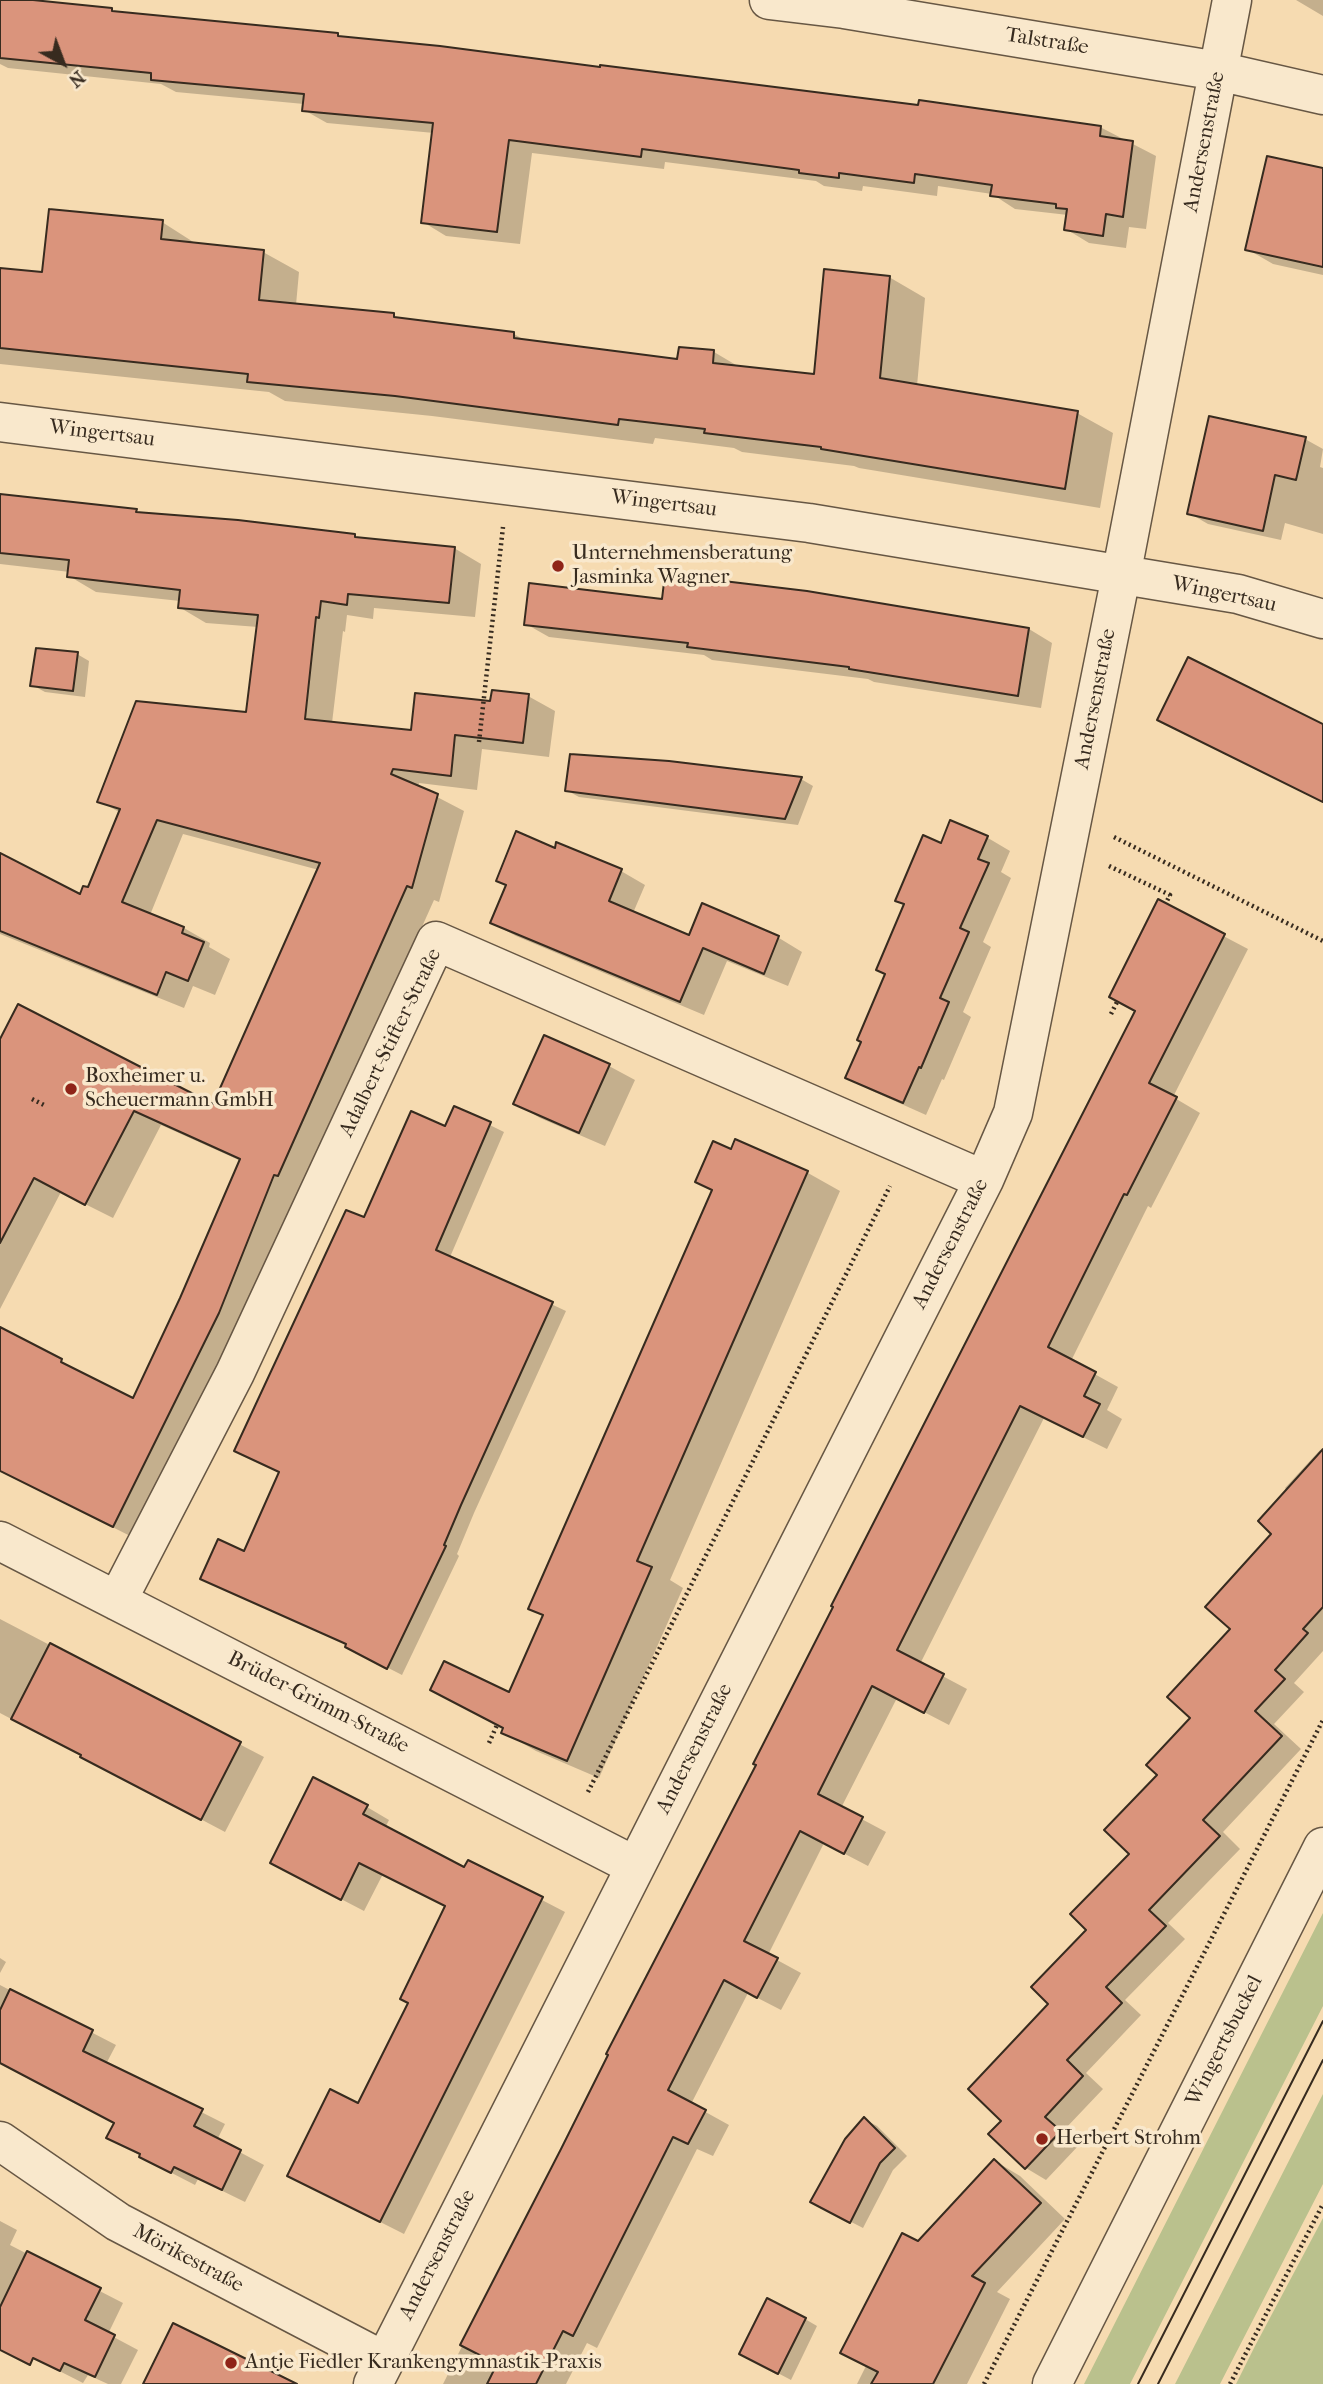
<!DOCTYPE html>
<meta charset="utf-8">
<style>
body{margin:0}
#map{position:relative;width:1323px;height:2384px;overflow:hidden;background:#f6dbb1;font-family:"IM FELL French Canon",serif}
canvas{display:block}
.north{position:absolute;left:28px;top:28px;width:70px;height:70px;-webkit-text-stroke:5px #f9e8cc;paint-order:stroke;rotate:139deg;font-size:19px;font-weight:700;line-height:28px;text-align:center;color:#372b1f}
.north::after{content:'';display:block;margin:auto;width:24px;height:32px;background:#372b1f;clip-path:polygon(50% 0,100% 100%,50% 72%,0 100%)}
</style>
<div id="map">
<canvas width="1323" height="2384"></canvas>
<div class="north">N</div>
</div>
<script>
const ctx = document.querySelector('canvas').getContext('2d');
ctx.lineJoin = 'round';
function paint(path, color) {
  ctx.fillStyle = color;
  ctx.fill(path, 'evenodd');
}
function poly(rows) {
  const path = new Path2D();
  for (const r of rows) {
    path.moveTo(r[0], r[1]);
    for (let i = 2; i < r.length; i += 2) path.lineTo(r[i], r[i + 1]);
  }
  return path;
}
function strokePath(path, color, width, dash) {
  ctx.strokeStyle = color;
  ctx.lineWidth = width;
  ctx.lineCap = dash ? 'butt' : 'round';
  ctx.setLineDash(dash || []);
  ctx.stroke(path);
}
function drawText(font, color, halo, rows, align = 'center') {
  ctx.font = font + ' "IM FELL French Canon",serif';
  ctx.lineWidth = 7;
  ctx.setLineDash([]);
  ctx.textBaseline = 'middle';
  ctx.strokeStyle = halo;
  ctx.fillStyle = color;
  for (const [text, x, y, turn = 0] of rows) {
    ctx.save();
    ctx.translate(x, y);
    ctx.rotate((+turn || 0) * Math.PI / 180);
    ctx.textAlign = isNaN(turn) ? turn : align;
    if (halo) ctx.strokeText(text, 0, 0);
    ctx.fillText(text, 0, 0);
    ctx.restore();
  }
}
const green = poly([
 [1323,1913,1323,2006,1130,2384,1084,2384],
 [1323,2094,1323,2184,1220,2384,1175,2384],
 [1323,2218,1323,2384,1236,2384,1255,2346]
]);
const shadow = poly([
 [0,0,337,34,343,38,1100,127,1156,156,1146,229,1129,227,1126,248,1089,243,1066,229,1068,215,1015,209,992,194,938,186,937,196,863,186,862,191,824,186,816,181,665,162,664,169,532,153,520,244,446,236,423,222,434,133,327,123,304,110,304,104,176,92,161,84,8,68,0,64],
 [1296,0,1323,0,1323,16],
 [1323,180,1323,275,1273,264,1247,249],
 [162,222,198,245,263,252,299,272,296,305,393,315,402,320,514,334,528,342,679,361,714,352,741,368,816,376,889,277,925,298,917,386,1077,413,1113,433,1100,508,859,468,854,466,742,452,734,448,655,438,653,444,432,416,285,401,269,392,0,364,0,270,44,274],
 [1305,439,1323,449,1320,467,1323,468,1323,534,1285,523,1281,540,1208,524,1189,513],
 [0,494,24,496,29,499,136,511,141,514,454,548,481,564,475,617,374,608,373,619,347,615,345,632,343,631,332,723,413,732,492,703,528,696,555,711,549,757,482,749,477,790,419,783,418,787,464,811,439,902,434,900,304,1190,140,1541,0,1470,0,1329,134,1400,182,1299,241,1161,161,1125,113,1218,61,1192,0,1309,0,1042,213,1106,319,870,183,834,150,915,184,928,210,943,209,947,230,959,215,995,193,986,184,1008,0,934,0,855,81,896,89,890,121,813,99,801,248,714,258,627,206,623,179,607,180,601,96,592,69,576,70,572,0,564],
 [526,624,1029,629,1052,643,1041,708,874,682,868,679,712,660,704,655,549,637],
 [77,654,89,661,85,697,45,692,32,685],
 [1159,720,1323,726,1323,802,1184,734],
 [801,779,813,786,798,825,579,797,566,790],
 [951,822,988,838,1010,851,1001,872,1011,878,983,942,991,947,963,1012,971,1017,944,1080,942,1079,926,1115,870,1090,847,1077],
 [557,850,621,871,645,885,633,913,690,937,703,906,779,938,802,952,788,986,727,961,704,1015,516,936,492,923,507,886,498,881],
 [1159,902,1248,949,1173,1097,1200,1113,1151,1208,1148,1206,1071,1361,1118,1387,1107,1410,1122,1419,1107,1449,1044,1418,920,1664,967,1689,949,1725,897,1698,841,1808,886,1832,868,1866,824,1843,768,1955,801,1973,781,2010,748,1993,691,2104,729,2125,713,2156,697,2149,597,2348,587,2343,566,2384,443,2384,1137,1012],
 [545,1037,609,1066,635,1080,605,1146,540,1118,515,1103],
 [455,1108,504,1132,450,1257,566,1311,474,1513,457,1554,459,1556,402,1675,361,1654,245,1553,281,1472,365,1220,446,1128],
 [736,1142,808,1173,840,1191,670,1580,683,1588,599,1778,536,1751,503,1732,510,1694,545,1616,530,1608,714,1191,697,1182,732,1152],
 [1320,1450,1323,1452,1323,1651,1294,1683,1304,1692,1274,1724,1301,1749,1223,1832,1240,1849,1168,1923,1185,1939,1125,2000,1141,2015,1086,2073,1103,2089,1065,2129,1080,2144,1046,2180,1026,2168,1003,2120,1050,2004,1089,1929,1132,1854,1159,1775,1193,1718,1274,1534,1288,1491,1285,1488],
 [0,1619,264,1757,225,1832,0,1713],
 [367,1807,389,1820,385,1828,465,1869,469,1862,565,1912,404,2234,289,2176,359,2105,410,2003,447,1906,383,1874,364,1911,295,1875],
 [0,1958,6,1962,0,1973],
 [0,1985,116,2045,106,2064,225,2124,217,2140,264,2165,245,2202,198,2179,195,2185,164,2169,109,2138,116,2123,0,2062],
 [864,2119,877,2126,907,2156,893,2170,863,2228,824,2208],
 [995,2161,1020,2176,1065,2219,997,2292,1010,2299,967,2384,857,2384,866,2366,843,2353,919,2243],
 [0,2221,17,2230,10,2245,123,2303,108,2334,138,2350,121,2384,108,2384,88,2375,83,2383,0,2341],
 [805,2319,817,2326,791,2380,753,2360]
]);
const building = poly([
 [0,0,33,0,112,8,112,11,338,33,338,36,440,46,600,67,600,65,918,105,919,100,1101,126,1100,136,1133,141,1123,217,1106,214,1103,236,1064,230,1067,209,1056,208,1056,204,990,196,992,185,915,174,914,183,839,173,839,178,799,173,799,170,642,149,641,157,509,140,497,232,421,223,433,123,302,111,304,94,151,80,151,73,0,58,0,0],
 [1267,156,1323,168,1323,267,1245,250,1267,156],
 [49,209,163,220,161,239,264,250,259,300,394,313,394,317,514,332,514,338,677,359,679,347,714,350,713,363,814,374,824,269,890,276,880,378,1078,411,1065,489,821,449,821,447,704,433,705,429,619,419,618,425,395,396,247,382,248,374,0,348,0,268,42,272,49,209],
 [1209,416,1306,437,1296,480,1275,475,1263,531,1187,514,1209,416],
 [0,494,137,509,136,512,238,520,355,534,355,537,455,547,449,603,348,594,347,605,321,601,319,618,316,617,305,719,411,730,415,693,490,701,492,690,529,694,523,743,455,735,451,776,393,769,391,774,438,794,412,888,407,886,278,1176,274,1175,219,1313,113,1527,0,1471,0,1327,62,1359,61,1362,133,1398,180,1298,240,1159,134,1111,85,1205,34,1178,0,1243,0,1039,18,1004,213,1104,320,863,157,820,122,902,184,927,182,933,204,942,188,981,166,972,157,995,0,931,0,853,80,894,83,886,88,887,120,809,97,802,136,701,246,712,258,615,178,608,180,590,67,577,69,560,0,553,0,494],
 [665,574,807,591,1029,628,1018,696,849,669,849,667,687,647,688,643,524,625,529,583,662,599,665,574],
 [36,648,78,652,73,691,30,686,36,648],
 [1188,657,1323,724,1323,802,1157,720,1188,657],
 [570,754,669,761,802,777,785,819,565,791,570,754],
 [950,820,988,836,978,859,989,863,960,928,969,932,940,998,949,1002,921,1068,919,1067,903,1103,845,1078,861,1042,857,1040,885,974,876,970,904,904,895,901,923,835,941,843,950,820],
 [516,831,555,848,556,842,622,869,609,901,689,935,702,903,779,936,764,974,703,948,680,1002,490,923,506,885,496,881,516,831],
 [1158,899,1225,934,1149,1083,1177,1097,1127,1195,1124,1194,1048,1347,1096,1372,1084,1396,1100,1404,1083,1437,1020,1406,897,1650,944,1674,924,1713,872,1686,818,1794,863,1817,844,1854,800,1831,744,1941,778,1958,768,1977,757,1998,724,1980,668,2090,706,2110,688,2144,673,2137,573,2336,563,2331,536,2384,487,2384,497,2364,460,2345,561,2149,608,2055,606,2054,756,1765,753,1764,833,1607,831,1606,1135,1011,1109,997,1158,899],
 [544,1035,610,1064,579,1133,513,1104,544,1035],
 [454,1106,491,1122,436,1250,553,1302,461,1505,444,1545,446,1546,387,1669,345,1647,346,1644,200,1579,218,1539,244,1551,279,1472,234,1451,346,1210,364,1217,411,1111,445,1126,454,1106],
 [735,1139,808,1171,637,1561,652,1567,567,1761,501,1733,503,1728,430,1690,444,1661,509,1692,543,1615,528,1609,712,1190,695,1182,713,1141,731,1149,735,1139],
 [1323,1449,1323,1607,1303,1629,1308,1633,1275,1670,1285,1679,1255,1711,1282,1736,1203,1820,1220,1836,1149,1910,1166,1926,1106,1987,1122,2003,1067,2060,1083,2076,1045,2117,1061,2131,1025,2169,988,2134,1001,2121,968,2089,1048,2004,1031,1987,1086,1930,1070,1914,1129,1854,1104,1830,1157,1775,1146,1765,1190,1718,1167,1697,1230,1629,1205,1607,1271,1534,1258,1521,1323,1449],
 [50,1643,241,1742,201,1820,80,1757,81,1755,11,1719,50,1643],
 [313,1777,368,1805,363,1814,464,1867,468,1860,543,1897,380,2222,287,2176,330,2089,358,2103,408,2003,400,1999,445,1906,359,1863,341,1900,270,1863,313,1777],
 [10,1989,93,2030,83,2051,203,2109,194,2126,241,2150,222,2190,174,2167,171,2173,139,2157,140,2154,106,2138,114,2123,0,2063,0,2010,10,1989],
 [864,2117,895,2148,880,2163,850,2223,810,2202,845,2139,864,2117],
 [994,2159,1041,2203,972,2276,985,2283,933,2384,871,2384,878,2372,840,2353,902,2233,918,2241,994,2159],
 [27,2251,101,2288,85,2320,115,2335,95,2377,64,2363,60,2371,33,2358,30,2365,0,2350,0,2307,27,2251],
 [767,2298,806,2318,778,2374,739,2354,767,2298],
 [173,2323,216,2344,297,2384,143,2384,173,2323]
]);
const path = poly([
 [479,742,503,527],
 [1114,837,1323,941],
 [1109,866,1170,895,1166,903],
 [1111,1014,1117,1002],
 [32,1099,46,1106],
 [489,1743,497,1725],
 [588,1792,890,1186],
 [984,2384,1323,1720],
 [1230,2384,1323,2204]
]);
const minor = poly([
 [769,0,844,9,1218,71,1323,95],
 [0,422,809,523,1238,594,1323,619],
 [0,1541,635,1866],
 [117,1601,235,1373,436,941,984,1180],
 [0,2141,118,2222,384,2361],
 [373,2384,984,1180,1013,1113,1121,576,1232,0]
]);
const tertiary = poly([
 [1052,2384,1323,1847]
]);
const tram = poly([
 [1138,2384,1323,2021],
 [1158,2384,1323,2060]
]);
const markers = [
 [558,566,7,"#8f2418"],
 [71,1089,7,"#8f2418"],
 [1042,2139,7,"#8f2418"],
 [231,2363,7,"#8f2418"]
];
const streetNames = [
 ["Talstraße",1047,42,9],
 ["Andersenstraße",1205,142,-79],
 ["Wingertsau",102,434,7],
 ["Wingertsau",664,504,7],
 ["Wingertsau",1224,595,12],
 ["Andersenstraße",1096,699,-79],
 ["Adalbert-Stifter-Straße",391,1043,-64],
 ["Andersenstraße",951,1244,-63],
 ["Brüder-Grimm-Straße",318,1703,27],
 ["Andersenstraße",695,1749,-63],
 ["Wingertsbuckel",1225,2041,-63],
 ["Andersenstraße",438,2255,-63],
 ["Mörikestraße",188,2259,28]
];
const poiNames = [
 ["Unternehmensberatung",572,554],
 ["Jasminka Wagner",572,578],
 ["Boxheimer u.",85,1077],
 ["Scheuermann GmbH",85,1101],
 ["Herbert Strohm",1056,2139],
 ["Antje Fiedler Krankengymnastik-Praxis",245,2363]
];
paint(green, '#bac18d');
paint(shadow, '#0003');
paint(building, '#da947c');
strokePath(building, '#372b1f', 2);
strokePath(minor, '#675744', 41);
strokePath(tertiary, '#675744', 41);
strokePath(path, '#372b1f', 4.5, [2, 3.5]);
strokePath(minor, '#f9e8cc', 38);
strokePath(tertiary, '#f9e8cc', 38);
strokePath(tram, '#372b1f', 2);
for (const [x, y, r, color] of markers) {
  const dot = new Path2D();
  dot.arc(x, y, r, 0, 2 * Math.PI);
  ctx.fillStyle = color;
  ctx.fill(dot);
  strokePath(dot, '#f9e8cc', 2.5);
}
drawText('21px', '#372b1f', '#f9e8cc', streetNames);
drawText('21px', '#372b1f', '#f9e8cc', poiNames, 'left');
</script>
